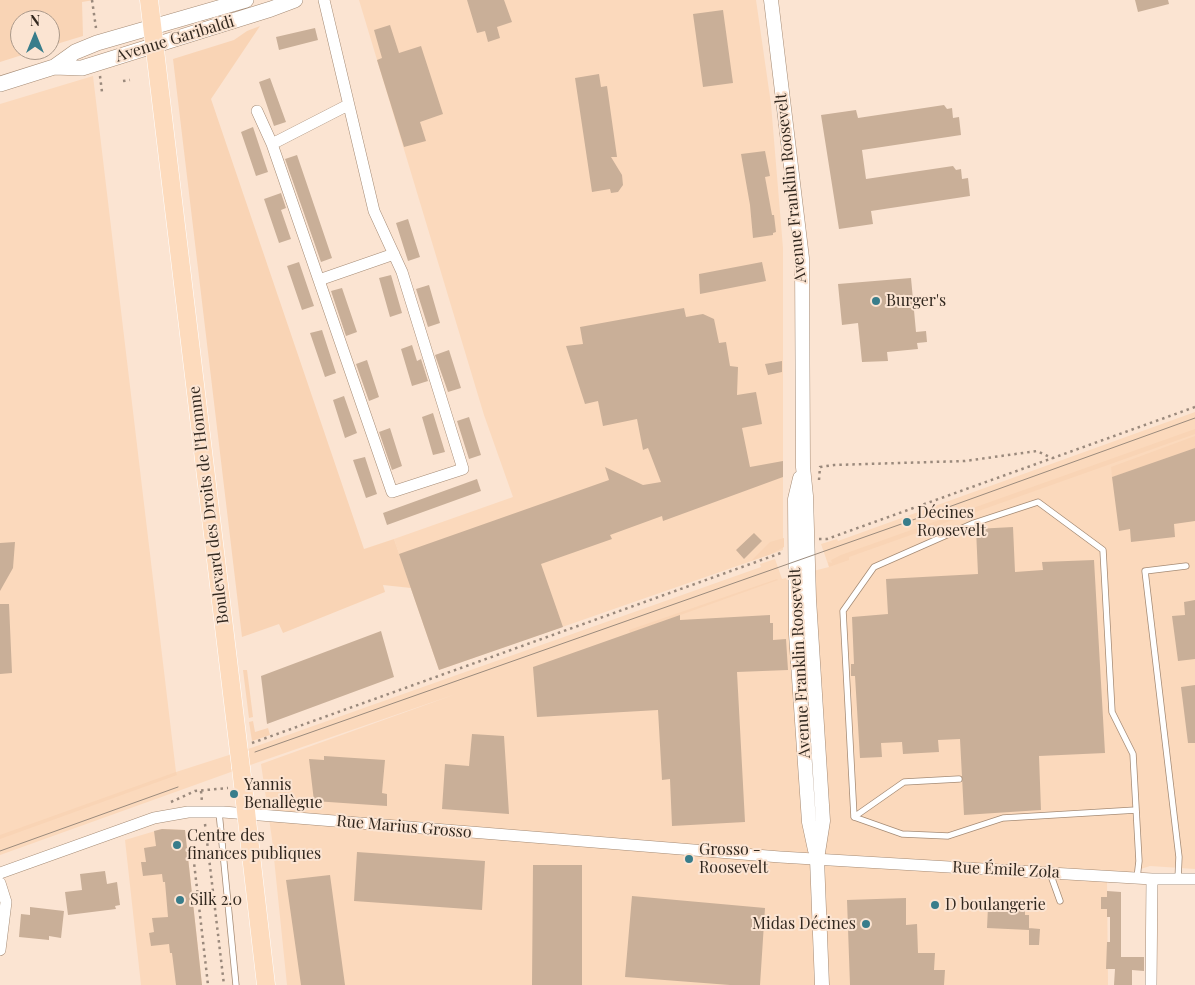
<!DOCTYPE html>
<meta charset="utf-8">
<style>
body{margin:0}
#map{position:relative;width:1195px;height:985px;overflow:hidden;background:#fbe4d2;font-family:"Playfair Display",serif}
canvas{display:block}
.north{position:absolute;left:10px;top:10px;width:50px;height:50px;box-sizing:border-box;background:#fbe4d2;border:1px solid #ab998a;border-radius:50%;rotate:0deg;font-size:14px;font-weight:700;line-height:20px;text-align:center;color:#32281f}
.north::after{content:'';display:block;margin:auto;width:18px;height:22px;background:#387d8b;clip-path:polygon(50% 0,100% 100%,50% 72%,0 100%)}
</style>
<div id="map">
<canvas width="1195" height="985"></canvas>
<div class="north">N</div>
</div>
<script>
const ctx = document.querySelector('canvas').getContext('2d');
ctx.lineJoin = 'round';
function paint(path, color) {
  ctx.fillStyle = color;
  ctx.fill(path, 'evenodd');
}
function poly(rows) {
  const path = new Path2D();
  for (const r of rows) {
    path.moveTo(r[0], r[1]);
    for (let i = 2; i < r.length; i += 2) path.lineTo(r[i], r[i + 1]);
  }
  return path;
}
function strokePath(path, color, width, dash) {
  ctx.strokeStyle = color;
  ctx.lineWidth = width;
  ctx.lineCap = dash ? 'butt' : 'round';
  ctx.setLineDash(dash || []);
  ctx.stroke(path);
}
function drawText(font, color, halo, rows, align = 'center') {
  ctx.font = font + ' "Playfair Display",serif';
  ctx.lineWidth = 4;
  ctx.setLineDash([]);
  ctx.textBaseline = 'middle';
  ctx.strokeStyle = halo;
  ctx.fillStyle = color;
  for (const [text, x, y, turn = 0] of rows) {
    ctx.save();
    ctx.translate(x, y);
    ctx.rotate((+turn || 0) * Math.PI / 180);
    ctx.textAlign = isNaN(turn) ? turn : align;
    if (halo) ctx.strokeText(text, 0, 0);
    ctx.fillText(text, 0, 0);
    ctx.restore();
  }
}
const built = poly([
 [359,0,756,0,771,104,783,248,783,550,439,670,394,539,513,497,484,415],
 [93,76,176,772,254,747,761,567,760,564,775,559,782,579,829,567,821,544,837,539,838,541,1195,412,1195,869,1150,866,1107,880,1108,985,287,985,272,839,261,764,456,694,256,763,0,855,0,104],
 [162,829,185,830,202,985,141,985,125,840]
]);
const green = poly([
 [0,0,94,0,82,2,83,36,50,46,50,20,20,20,20,50,38,50,0,62],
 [260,26,211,99,364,549,394,539,411,588,383,585,385,592,283,633,279,624,242,637,173,59,234,40,247,31],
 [1195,429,1195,434,849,557,849,560,829,567,828,562,832,563,831,560,841,555],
 [1195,436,1195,448,1112,477,1111,467],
 [784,538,784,547,771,554,751,561,770,542],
 [777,579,778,580,630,633,629,630],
 [243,670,247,670,253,717,249,718],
 [253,721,255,732,268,728,270,735,252,741,249,722],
 [176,772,177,775,0,839,0,835]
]);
const building = poly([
 [467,0,504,0,512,22,497,27,500,38,488,42,485,31,477,33],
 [1135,0,1168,0,1169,4,1138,12],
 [723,10,733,83,703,87,693,14],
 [390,25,399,53,421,46,443,114,420,122,426,141,404,147,377,60,382,58,374,30],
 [315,28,318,40,279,50,276,37],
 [599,74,601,87,607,86,617,157,611,157,622,175,623,185,618,192,611,193,610,189,592,192,575,78],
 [270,78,286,122,274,126,259,82],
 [944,105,947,109,952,108,953,118,959,117,961,135,862,150,866,179,953,166,956,170,961,169,962,179,968,178,970,196,871,211,873,224,839,229,821,115,856,110,858,118],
 [253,127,268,172,256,176,241,132],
 [765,151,770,176,765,177,772,215,774,215,776,232,773,233,773,235,753,238,750,205,741,154],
 [297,155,332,258,321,262,285,159],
 [281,193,286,208,281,210,291,239,279,243,264,199],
 [408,219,420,257,408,261,396,223],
 [299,262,314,306,302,310,287,266],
 [762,262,766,281,700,294,699,274],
 [391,275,402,313,390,317,379,278],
 [911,278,916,332,926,331,927,342,917,343,918,349,887,352,888,361,862,362,858,323,842,325,838,284],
 [429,285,440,323,428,327,416,289],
 [342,288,357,332,346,336,331,291],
 [684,308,686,317,703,314,714,319,719,343,726,342,730,366,738,367,737,395,756,392,762,424,742,428,750,467,783,461,783,477,663,521,662,516,610,535,612,539,541,564,563,627,439,670,399,554,609,480,605,467,643,485,661,482,648,448,643,450,637,419,603,426,598,401,585,404,566,346,583,344,580,327],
 [322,330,336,373,325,377,310,333],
 [412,345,417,361,421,359,428,381,412,386,401,349],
 [449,350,461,388,448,392,435,355],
 [367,360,379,397,369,401,356,364],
 [782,361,782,372,768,375,765,364],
 [344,396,357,433,345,438,333,400],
 [433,413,445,452,433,455,422,417],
 [469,417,481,455,469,459,457,421],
 [390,428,402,466,392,470,379,432],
 [1195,448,1195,521,1174,524,1175,537,1131,542,1130,529,1119,531,1112,477],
 [365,457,377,494,366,498,353,460],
 [477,479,481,491,387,525,383,513],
 [1013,527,1015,572,1043,570,1042,562,1094,560,1105,753,1039,756,1041,810,964,815,960,739,938,740,939,752,903,754,902,742,881,743,882,757,860,758,855,676,851,676,851,664,854,664,852,617,888,614,886,579,978,574,976,529],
 [754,533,762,541,744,559,736,550],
 [15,542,13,568,0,591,0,543],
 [1195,600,1195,659,1178,661,1172,616,1185,615,1184,602],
 [0,604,9,604,12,673,0,674],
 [680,615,680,620,770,615,770,623,773,623,773,640,786,639,788,670,737,672,745,822,672,826,670,779,662,780,658,710,537,717,533,667],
 [381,631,394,677,267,724,261,676],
 [1195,685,1195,743,1188,743,1181,687],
 [472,734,504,736,509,814,442,809,445,764,469,766],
 [324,756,385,760,382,793,387,794,387,806,314,801,309,759,324,760],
 [162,829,185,830,202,985,176,985,172,953,170,953,169,944,151,946,149,933,154,932,152,918,168,917,165,882,163,882,162,874,143,876,141,862,146,862,144,848,156,846,154,831],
 [357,852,485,861,482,910,354,901],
 [533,865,582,865,582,985,532,985],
 [105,871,107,884,117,882,120,905,115,906,116,909,68,915,65,892,82,890,80,874],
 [330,875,345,985,301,985,286,880],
 [1107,891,1121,892,1121,957,1144,957,1144,971,1132,970,1132,985,1114,985,1115,969,1106,969,1107,942,1110,942,1110,917,1107,917,1107,909,1101,909,1101,897,1107,897],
 [632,896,765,908,760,985,730,985,625,977],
 [906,898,906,925,917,924,918,953,935,953,934,970,945,970,944,985,850,985,847,900],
 [30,907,64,911,61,938,49,936,49,940,19,937,21,914,30,915],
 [988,907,1025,908,1025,915,1029,915,1029,930,987,928],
 [1029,928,1040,929,1039,945,1029,945]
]);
const path = poly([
 [92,0,96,28],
 [100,76,102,92],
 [123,81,130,80],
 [819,480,820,467,834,465,965,461,1037,451,1052,458],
 [819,539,827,539,1195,407],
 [252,743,781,553],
 [201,791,202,802],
 [171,802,195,791,228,788],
 [205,824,224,985],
 [192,845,208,985]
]);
const service = poly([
 [1136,810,1003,818,948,836,902,834,854,817,843,611,874,567,974,523,1038,502,1103,550,1112,712,1133,754,1139,861,1137,878],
 [219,812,236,985],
 [854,817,904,782,959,779],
 [1050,873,1060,901],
 [1178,879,1179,857,1145,571,1186,566]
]);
const minor = poly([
 [324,0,374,211,402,272,463,469,392,492,272,144,348,105],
 [257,111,272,144],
 [319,280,394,254],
 [0,873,154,818,188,812,223,812,780,857,1152,879,1195,879],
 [0,883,6,902,0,950],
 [1151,985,1152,879]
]);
const tertiary = poly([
 [771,0,802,258,803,467,806,496,809,599,823,821,817,859,822,985],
 [800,478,795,499,796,634,809,822,815,850]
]);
const secondary = poly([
 [54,67,75,52,97,43,246,0],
 [0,84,54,67,82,68,271,9,295,0]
]);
const primary = poly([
 [149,0,239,752],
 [241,768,266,985]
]);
const tram = poly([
 [255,752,907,522,1195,418],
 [0,851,178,787]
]);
const primaryBridge = poly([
 [239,752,241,768]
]);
const markers = [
 [876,301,5,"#387d8b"],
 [907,522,5,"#387d8b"],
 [234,794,5,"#387d8b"],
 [177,845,5,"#387d8b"],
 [689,859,5,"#387d8b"],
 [180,900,5,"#387d8b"],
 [935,905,5,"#387d8b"],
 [866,924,5,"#387d8b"]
];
const streetNames = [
 ["Avenue Garibaldi",175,39,-17],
 ["Avenue Franklin Roosevelt",791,188,-96],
 ["Boulevard des Droits de l'Homme",209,505,-97],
 ["Avenue Franklin Roosevelt",800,663,-93],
 ["Rue Marius Grosso",404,827,5],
 ["Rue Émile Zola",1006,870,3]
];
const poiNames = [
 ["Burger's",886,301],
 ["Décines",917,513],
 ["Roosevelt",917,531],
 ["Yannis",244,785],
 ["Benallègue",244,803],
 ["Centre des",187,836],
 ["finances publiques",187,854],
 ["Grosso -",699,850],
 ["Roosevelt",699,868],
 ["Silk 2.0",190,900],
 ["D boulangerie",945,905],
 ["Midas Décines",856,924,"right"]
];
paint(built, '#fbd9bc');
paint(green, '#f9d4b5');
paint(building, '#c9af98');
strokePath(service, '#a58b75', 7);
strokePath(minor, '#a58b75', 12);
strokePath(tertiary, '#a58b75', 15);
strokePath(secondary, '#a58b75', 16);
strokePath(primary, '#fff', 19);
strokePath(path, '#9a897c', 2.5, [2.5, 4]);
strokePath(service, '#fff', 5.5);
strokePath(minor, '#fff', 11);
strokePath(tertiary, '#fff', 14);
strokePath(secondary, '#fff', 15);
strokePath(primary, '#fddbbd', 18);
strokePath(tram, '#9b8b7d', 1);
strokePath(primaryBridge, '#fff', 19, []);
strokePath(primaryBridge, '#fddbbd', 18);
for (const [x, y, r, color] of markers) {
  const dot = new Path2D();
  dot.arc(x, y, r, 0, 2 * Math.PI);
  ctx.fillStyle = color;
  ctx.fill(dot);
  strokePath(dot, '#fbe4d2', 2);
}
drawText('16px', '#32281f', '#fbe4d2', streetNames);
drawText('16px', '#32281f', '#fbe4d2', poiNames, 'left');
</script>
